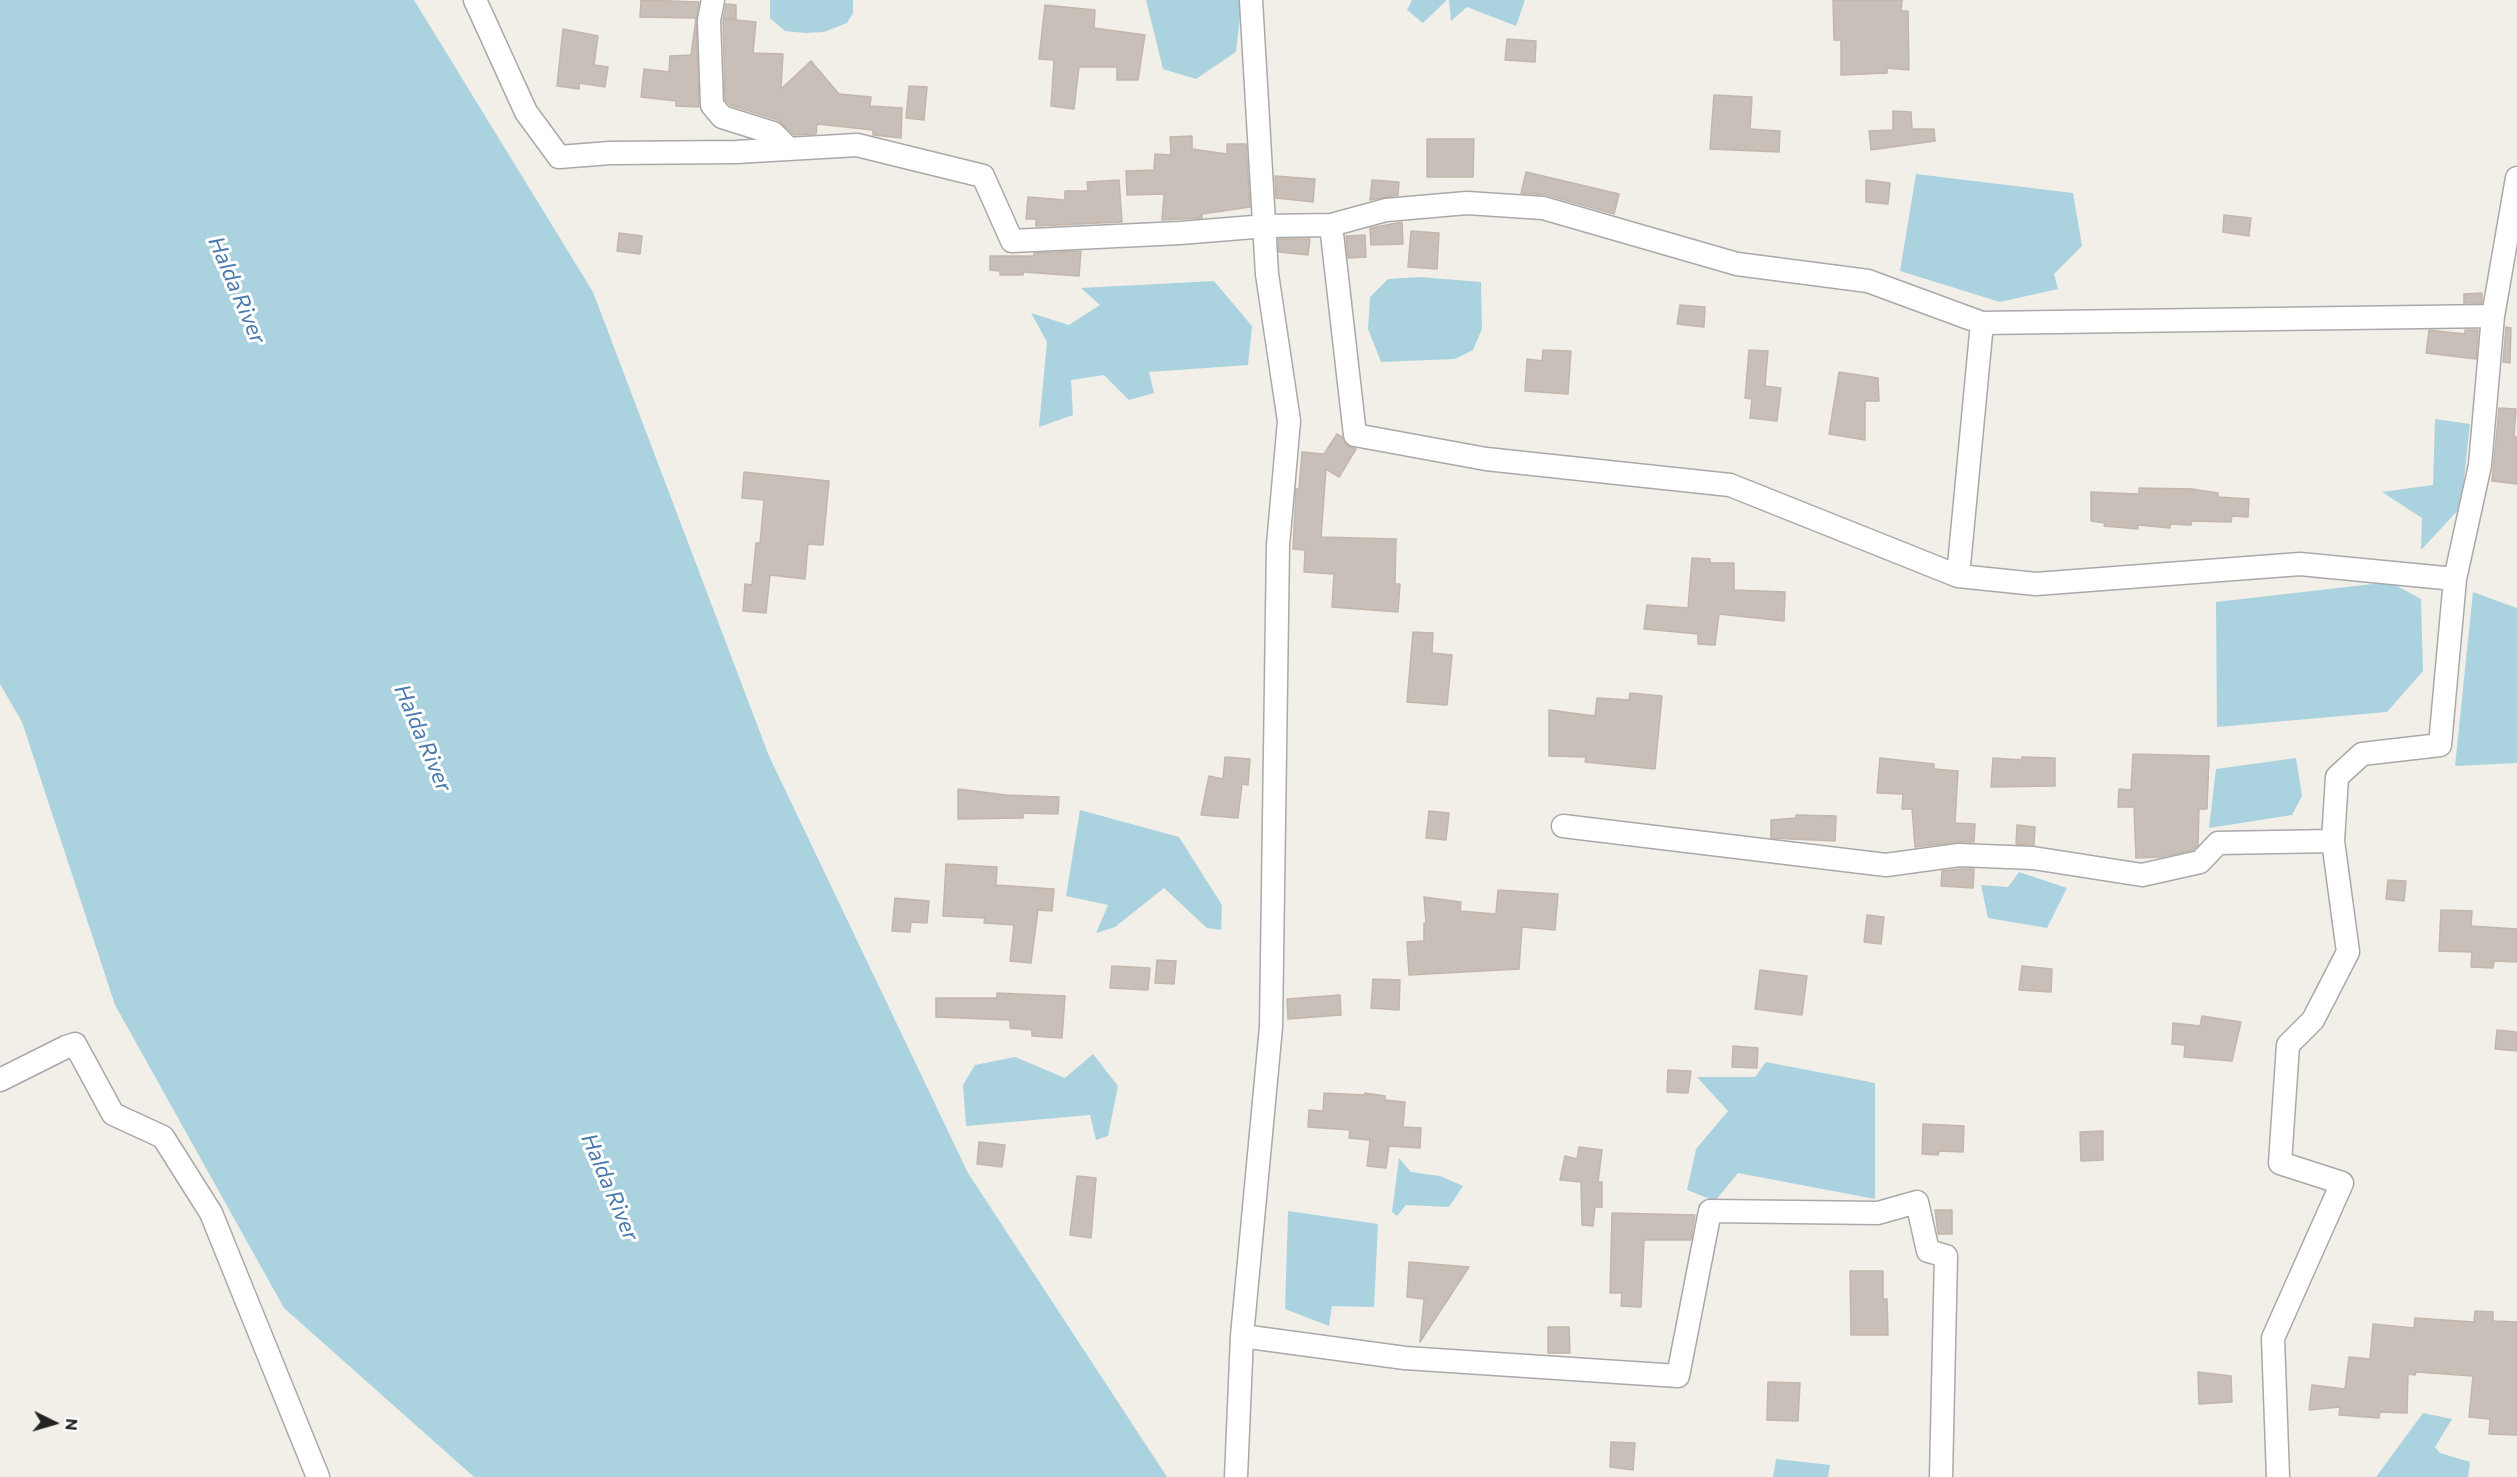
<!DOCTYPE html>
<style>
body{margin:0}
#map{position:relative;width:2517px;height:1477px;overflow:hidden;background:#f2efe9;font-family:Commissioner,sans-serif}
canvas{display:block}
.north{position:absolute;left:24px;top:1393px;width:60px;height:60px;-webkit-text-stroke:4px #fff;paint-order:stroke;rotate:95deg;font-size:16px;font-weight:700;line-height:24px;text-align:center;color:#222}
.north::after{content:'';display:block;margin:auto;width:21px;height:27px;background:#222;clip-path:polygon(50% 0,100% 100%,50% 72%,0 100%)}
</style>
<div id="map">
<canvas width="2517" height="1477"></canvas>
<div class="north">N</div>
</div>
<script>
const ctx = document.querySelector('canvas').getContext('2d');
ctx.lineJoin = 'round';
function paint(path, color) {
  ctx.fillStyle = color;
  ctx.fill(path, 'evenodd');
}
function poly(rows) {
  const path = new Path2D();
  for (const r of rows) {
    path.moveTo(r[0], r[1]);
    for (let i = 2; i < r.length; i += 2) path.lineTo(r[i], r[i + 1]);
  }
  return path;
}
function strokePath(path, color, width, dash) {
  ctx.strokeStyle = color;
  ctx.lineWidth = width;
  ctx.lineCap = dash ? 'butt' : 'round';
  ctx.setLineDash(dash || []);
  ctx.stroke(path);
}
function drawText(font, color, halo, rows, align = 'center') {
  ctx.font = font + ' Commissioner,sans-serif';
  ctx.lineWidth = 6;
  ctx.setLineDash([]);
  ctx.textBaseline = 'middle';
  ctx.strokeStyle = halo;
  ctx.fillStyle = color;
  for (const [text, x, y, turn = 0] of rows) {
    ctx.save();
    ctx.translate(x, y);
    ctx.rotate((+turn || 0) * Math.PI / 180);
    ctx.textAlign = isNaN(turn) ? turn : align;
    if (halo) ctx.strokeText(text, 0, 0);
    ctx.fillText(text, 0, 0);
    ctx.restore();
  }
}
const water = poly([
 [0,0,414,0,593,292,769,756,968,1173,1167,1477,474,1477,284,1308,115,1005,22,722,0,684],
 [770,0,853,0,853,13,847,23,824,32,805,33,785,31,770,18],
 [1146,0,1242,0,1236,52,1196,79,1163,69],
 [1412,0,1447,0,1423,23,1407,10],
 [1449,0,1525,0,1516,26,1467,7,1451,21],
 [1916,174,2073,193,2082,246,2054,274,2058,289,2000,302,1900,271],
 [1420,277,1481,282,1482,329,1473,350,1455,359,1381,362,1368,329,1370,297,1388,279],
 [1214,281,1252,326,1248,365,1149,372,1154,393,1129,400,1104,375,1071,380,1073,415,1039,427,1047,342,1031,313,1069,325,1100,305,1081,288],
 [2435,419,2470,424,2461,507,2421,550,2422,518,2382,492,2433,485],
 [2390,582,2421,599,2423,671,2387,712,2217,727,2216,602],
 [2473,592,2517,608,2517,763,2455,766],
 [2296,758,2302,796,2292,815,2209,828,2216,769],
 [1080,810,1179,837,1222,905,1221,930,1207,928,1164,888,1115,927,1096,933,1108,905,1066,896],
 [2019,872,2067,888,2047,928,1988,918,1981,885,2008,887],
 [1093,1054,1118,1086,1108,1136,1096,1140,1090,1115,966,1126,963,1085,975,1065,1015,1057,1065,1078],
 [1766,1062,1875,1083,1875,1199,1738,1173,1715,1201,1687,1190,1696,1149,1728,1111,1697,1077,1755,1077],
 [1399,1158,1411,1172,1440,1176,1463,1186,1449,1207,1406,1205,1397,1216,1392,1212],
 [1288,1211,1378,1224,1374,1307,1332,1306,1329,1326,1285,1309],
 [2423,1413,2452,1419,2435,1447,2440,1453,2470,1462,2468,1477,2376,1477],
 [1776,1459,1830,1465,1828,1477,1773,1477]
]);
const building = poly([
 [641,0,699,2,696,20,699,107,676,106,676,101,641,97,644,69,669,72,670,56,691,55,696,18,640,17,641,0],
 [1833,0,1902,0,1901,11,1908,11,1909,70,1887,68,1887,73,1841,75,1841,40,1834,40,1833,0],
 [726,4,736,5,736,19,725,19,756,22,753,53,783,54,781,89,811,61,839,94,871,97,870,106,902,108,901,138,873,135,873,130,817,124,816,134,794,135,778,120,730,105,725,100,723,21,726,4],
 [1045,5,1095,10,1094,28,1145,35,1138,80,1117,80,1117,67,1079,67,1074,109,1051,106,1054,60,1039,59,1045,5],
 [563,29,598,36,594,65,608,67,605,87,579,83,579,89,557,86,563,29],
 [1507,39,1536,41,1535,62,1505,60,1507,39],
 [909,86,927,87,924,120,906,118,909,86],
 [1714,95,1752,97,1750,129,1780,131,1779,152,1710,149,1714,95],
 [1893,111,1911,112,1912,129,1934,129,1935,141,1871,150,1869,131,1893,130,1893,111],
 [1192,136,1192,149,1227,154,1227,144,1246,144,1250,207,1202,214,1202,218,1162,220,1164,194,1127,195,1126,171,1154,170,1155,154,1171,155,1170,137,1192,136],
 [1427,139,1474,139,1473,177,1427,177,1427,139],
 [1526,172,1619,194,1614,214,1547,195,1521,193,1526,172],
 [1275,176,1315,179,1313,202,1276,198,1275,176],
 [1119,180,1122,222,1036,226,1036,219,1026,219,1028,197,1065,200,1065,191,1088,191,1087,182,1119,180],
 [1372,180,1399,182,1398,195,1370,200,1372,180],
 [1866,180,1890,183,1888,204,1866,202,1866,180],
 [2224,215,2251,218,2249,236,2223,232,2224,215],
 [1402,222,1403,244,1371,245,1370,228,1402,222],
 [1411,231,1439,233,1437,269,1408,267,1411,231],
 [619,233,642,236,640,254,617,251,619,233],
 [1365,235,1366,257,1348,258,1346,236,1365,235],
 [1278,239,1310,239,1308,255,1279,252,1278,239],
 [1081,251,1079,276,1023,272,1023,275,1000,275,1000,271,990,270,990,256,1034,256,1034,253,1081,251],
 [2482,293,2482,303,2464,303,2464,294,2482,293],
 [1680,305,1705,307,1704,327,1677,324,1680,305],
 [2506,327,2511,328,2510,363,2503,362,2506,327],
 [2429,330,2465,334,2465,330,2478,330,2476,359,2426,353,2429,330],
 [1543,350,1571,351,1568,394,1525,391,1527,359,1542,361,1543,350],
 [1749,350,1768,351,1765,386,1781,388,1777,421,1750,418,1752,399,1745,398,1749,350],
 [1839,372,1878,378,1879,401,1865,401,1865,440,1829,434,1839,372],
 [2499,408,2516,409,2514,437,2517,437,2517,484,2492,481,2499,408],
 [1337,434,1342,437,1346,445,1356,449,1339,477,1326,469,1321,537,1396,539,1395,584,1400,584,1398,612,1332,607,1334,574,1304,572,1305,550,1293,549,1296,489,1299,489,1302,452,1324,454,1337,434],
 [744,472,829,481,823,545,808,544,805,579,770,575,766,613,743,611,745,584,752,585,756,543,760,543,764,500,742,498,744,472],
 [2139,488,2192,489,2218,493,2218,497,2249,499,2248,517,2232,516,2231,522,2191,521,2191,525,2170,524,2170,528,2138,525,2138,529,2104,526,2105,523,2091,521,2091,492,2139,494,2139,488],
 [1692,558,1710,559,1710,563,1734,563,1734,590,1785,592,1784,621,1719,614,1715,645,1698,644,1698,634,1644,629,1647,605,1688,608,1692,558],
 [1413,632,1433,633,1432,653,1452,655,1447,705,1407,702,1413,632],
 [1630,693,1662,696,1655,769,1585,762,1586,757,1549,756,1549,710,1595,716,1597,698,1629,700,1630,693],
 [2133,754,2209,756,2207,809,2199,809,2198,845,2193,850,2161,857,2136,858,2134,807,2118,807,2119,789,2131,790,2133,754],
 [1225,757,1250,759,1248,785,1242,784,1238,818,1201,815,1209,776,1223,779,1225,757],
 [2022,757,2055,758,2055,786,1991,787,1993,758,2022,760,2022,757],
 [1880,758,1934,764,1934,769,1958,771,1955,823,1975,824,1974,842,1957,842,1915,847,1912,809,1902,809,1903,794,1877,793,1880,758],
 [958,789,1006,795,1059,797,1058,814,1023,813,1023,818,958,819,958,789],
 [1429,811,1449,813,1446,840,1426,838,1429,811],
 [1796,815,1836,816,1835,841,1771,838,1771,820,1796,818,1796,815],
 [2017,825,2035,827,2034,845,2016,844,2017,825],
 [946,864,997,867,996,885,1054,889,1052,911,1038,910,1031,963,1010,961,1014,925,984,923,985,918,943,916,946,864],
 [1960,869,1974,869,1973,888,1941,886,1942,871,1960,869],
 [2388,880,2406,881,2404,901,2386,899,2388,880],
 [1498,890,1558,894,1555,930,1522,927,1519,969,1409,975,1407,942,1424,941,1424,923,1426,923,1424,897,1461,902,1460,911,1496,914,1498,890],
 [895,898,929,901,927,923,911,922,910,932,892,931,895,898],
 [2441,910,2472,911,2471,926,2517,929,2517,962,2494,961,2493,968,2471,967,2472,952,2439,951,2441,910],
 [1867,915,1884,917,1881,944,1864,942,1867,915],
 [1157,960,1176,961,1174,984,1155,983,1157,960],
 [1112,966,1150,968,1148,990,1110,988,1112,966],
 [2022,966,2052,969,2051,992,2019,990,2022,966],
 [1760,970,1807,976,1802,1015,1755,1009,1760,970],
 [1373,979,1400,980,1399,1010,1371,1008,1373,979],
 [997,993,1065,996,1062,1038,1032,1036,1032,1030,1010,1028,1010,1020,936,1017,936,998,997,998,997,993],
 [1340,995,1341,1015,1288,1019,1287,999,1340,995],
 [2202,1016,2241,1022,2232,1061,2184,1057,2185,1045,2172,1044,2173,1023,2200,1026,2202,1016],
 [2497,1030,2517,1032,2517,1051,2495,1049,2497,1030],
 [1733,1046,1758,1048,1757,1068,1732,1067,1733,1046],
 [1668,1070,1691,1071,1688,1093,1667,1092,1668,1070],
 [1324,1093,1364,1095,1365,1093,1385,1096,1385,1100,1405,1102,1403,1127,1421,1128,1420,1148,1389,1146,1386,1168,1367,1166,1370,1140,1349,1138,1350,1130,1308,1127,1309,1110,1323,1111,1324,1093],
 [1923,1124,1964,1126,1963,1152,1939,1151,1938,1155,1922,1154,1923,1124],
 [2103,1131,2103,1160,2081,1161,2080,1132,2103,1131],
 [979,1142,1005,1145,1002,1167,977,1164,979,1142],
 [1579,1147,1602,1150,1598,1182,1602,1182,1602,1207,1595,1207,1593,1226,1582,1225,1581,1182,1560,1180,1565,1156,1577,1159,1579,1147],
 [1077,1176,1096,1178,1091,1238,1070,1235,1077,1176],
 [1935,1210,1952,1210,1952,1234,1938,1234,1935,1210],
 [1612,1213,1695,1215,1691,1240,1644,1240,1641,1307,1621,1306,1622,1293,1610,1293,1612,1213],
 [1409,1262,1469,1267,1420,1342,1424,1299,1407,1297,1409,1262],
 [1850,1271,1883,1271,1883,1299,1887,1299,1888,1335,1851,1335,1850,1271],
 [2475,1311,2493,1312,2493,1321,2517,1322,2517,1435,2489,1434,2490,1419,2469,1417,2473,1376,2416,1372,2415,1375,2408,1374,2407,1413,2380,1412,2379,1418,2339,1415,2340,1407,2309,1410,2312,1385,2345,1389,2349,1357,2370,1359,2373,1324,2414,1328,2415,1318,2474,1322,2475,1311],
 [1548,1327,1569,1327,1570,1353,1548,1353,1548,1327],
 [2198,1372,2231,1376,2232,1402,2199,1404,2198,1372],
 [1768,1382,1800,1383,1798,1421,1767,1420,1768,1382],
 [1611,1442,1635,1443,1633,1470,1610,1467,1611,1442]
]);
const minor = poly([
 [475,0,526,112,559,157,610,153,736,152,857,145,983,176,1012,241,1180,233,1266,226,1331,225,1386,210,1467,203,1543,208,1737,264,1868,281,1982,323,2493,316,2517,178],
 [713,0,709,20,712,105,722,117,773,133,789,149],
 [1331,225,1355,435,1486,459,1730,485,1958,576],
 [1982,323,1958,576,2036,584,2300,564,2455,579,2480,465,2493,316],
 [1563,826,1886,865,1959,855,2033,858,2142,875,2200,862,2218,843,2333,841],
 [0,1080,66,1047,75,1044,113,1114,163,1137,211,1213,318,1477],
 [1242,1336,1405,1358,1678,1376,1710,1211,1878,1213,1917,1202,1928,1251,1946,1256,1941,1477],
 [1236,1477,1242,1336,1271,1027,1278,545,1289,421,1267,274,1251,0],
 [2278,1477,2273,1338,2342,1183,2280,1163,2288,1045,2313,1020,2348,952,2333,841,2337,777,2362,754,2440,745,2455,579]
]);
const waterNames = [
 ["Halda River",237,290,67],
 ["Halda River",423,738,67],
 ["Halda River",610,1187,67]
];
paint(water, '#aad3df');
paint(building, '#c7bfb8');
strokePath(building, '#c4b6ab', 1.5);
strokePath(minor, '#a9a9a9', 25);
strokePath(minor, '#fff', 22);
drawText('italic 22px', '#4a7aab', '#fff', waterNames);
</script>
